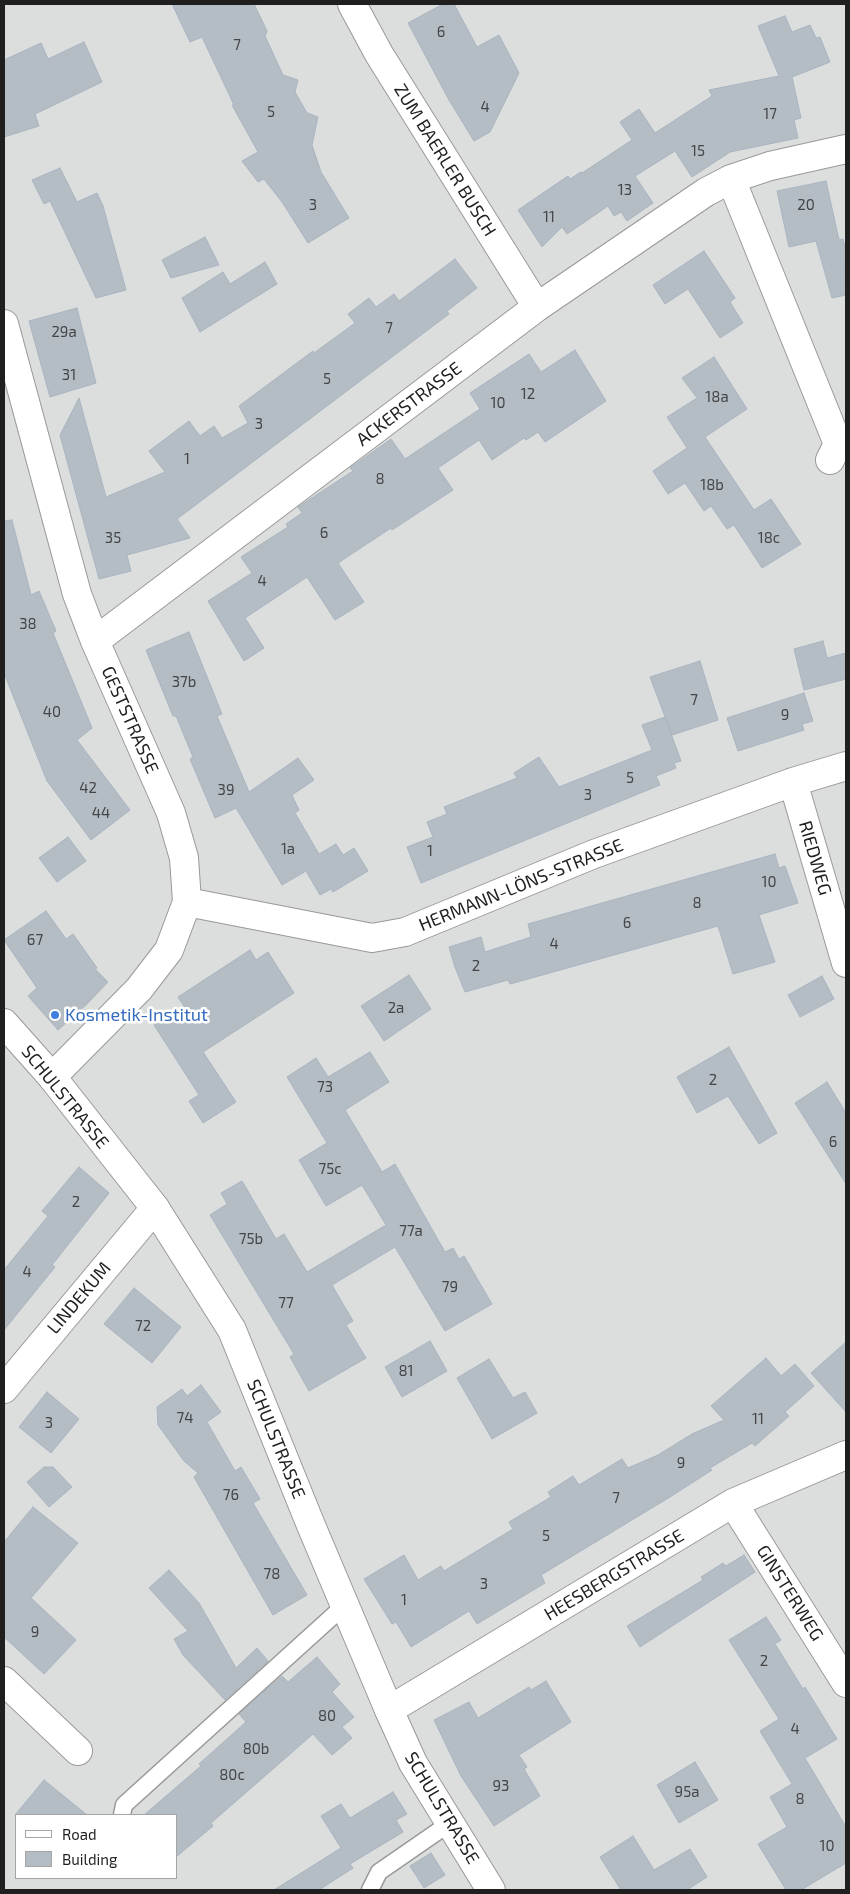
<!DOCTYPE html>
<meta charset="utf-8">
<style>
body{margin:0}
#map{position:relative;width:850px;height:1894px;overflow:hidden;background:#e6e9f0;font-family:"Exo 2",sans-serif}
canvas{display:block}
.frame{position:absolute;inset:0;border:5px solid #1f1f1f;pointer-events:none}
.legend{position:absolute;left:15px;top:1814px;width:162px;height:65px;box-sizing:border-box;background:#fff;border:1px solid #a5a5a5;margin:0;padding:6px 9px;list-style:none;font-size:15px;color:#1f1f1f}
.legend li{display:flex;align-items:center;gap:10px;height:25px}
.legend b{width:25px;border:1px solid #a5a5a5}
</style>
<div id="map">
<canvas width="850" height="1894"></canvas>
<div class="frame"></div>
<ul class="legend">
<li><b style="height:6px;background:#fff"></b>Road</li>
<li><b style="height:14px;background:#b5bdc4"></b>Building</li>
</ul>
</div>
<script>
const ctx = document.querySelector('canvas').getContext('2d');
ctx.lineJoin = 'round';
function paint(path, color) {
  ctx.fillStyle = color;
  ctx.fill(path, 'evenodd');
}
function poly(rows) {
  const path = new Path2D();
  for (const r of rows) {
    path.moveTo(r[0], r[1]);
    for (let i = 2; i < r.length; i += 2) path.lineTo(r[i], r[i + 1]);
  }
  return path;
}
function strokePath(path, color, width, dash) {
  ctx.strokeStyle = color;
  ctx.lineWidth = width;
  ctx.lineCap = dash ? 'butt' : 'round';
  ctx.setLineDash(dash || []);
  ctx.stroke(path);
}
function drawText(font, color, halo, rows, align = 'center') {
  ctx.font = font + ' "Exo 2",sans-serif';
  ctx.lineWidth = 5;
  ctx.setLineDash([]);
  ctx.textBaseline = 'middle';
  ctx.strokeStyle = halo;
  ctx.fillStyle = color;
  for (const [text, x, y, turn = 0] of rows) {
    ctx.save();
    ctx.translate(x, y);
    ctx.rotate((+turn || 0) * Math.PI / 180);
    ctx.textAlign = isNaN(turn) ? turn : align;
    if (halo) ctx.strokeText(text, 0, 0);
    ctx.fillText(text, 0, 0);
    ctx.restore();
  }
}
const residential = poly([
 [4,4,846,4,846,1890,4,1890],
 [16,1815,176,1815,176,1878,16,1878]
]);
const building = poly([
 [172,4,254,4,267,31,265,36,283,75,298,80,295,92,307,113,318,117,312,145,321,172,349,218,308,243,282,202,264,179,258,182,242,161,258,152,232,105,234,105,202,37,190,42,172,4],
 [443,4,454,4,477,47,499,35,519,73,490,132,474,141,449,100,408,23,443,4],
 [785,16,792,32,810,25,816,38,820,37,830,62,792,77,801,118,794,120,798,138,730,152,692,177,675,151,635,176,653,203,627,221,621,212,614,216,608,206,567,234,562,227,542,247,518,210,568,176,570,179,581,172,582,173,632,140,620,122,639,109,655,133,712,96,709,90,779,76,758,26,785,16],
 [84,42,102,82,35,114,39,126,4,137,4,60,41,43,48,59,84,42],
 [60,168,77,202,97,193,103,206,126,290,96,298,50,201,44,204,32,180,60,168],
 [826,181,839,240,843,239,846,251,846,265,844,266,846,276,846,295,832,298,816,241,789,247,777,191,826,181],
 [205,237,219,265,171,278,162,260,205,237],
 [704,251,735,298,730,302,743,323,720,338,688,289,665,304,653,285,704,251],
 [455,259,477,288,447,311,449,314,177,519,190,538,127,555,131,571,99,579,60,435,79,398,106,497,165,472,149,451,189,421,200,436,214,426,222,438,248,423,239,406,313,351,314,353,355,323,348,314,369,298,376,307,394,294,399,301,455,259],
 [265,262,277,284,200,332,182,298,223,272,230,284,265,262],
 [77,308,96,383,50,397,29,321,77,308],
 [575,350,606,401,545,442,538,432,526,440,524,438,492,460,479,440,438,468,453,490,392,530,391,528,338,563,364,602,335,620,307,577,245,618,264,648,244,661,208,601,252,573,241,557,288,527,286,524,302,513,298,507,353,471,350,468,391,439,405,459,480,409,470,393,529,354,541,372,575,350],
 [714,357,747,409,705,437,754,510,771,499,801,544,762,568,734,525,727,529,711,506,704,511,685,483,668,494,653,471,687,448,667,417,697,398,682,378,714,357],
 [12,520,31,595,39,591,56,631,53,633,92,728,77,740,130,810,91,840,47,781,4,673,4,521,12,520],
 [189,632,222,714,217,716,249,792,298,758,314,780,292,795,299,810,295,813,319,854,336,844,343,855,354,848,368,871,333,892,331,889,320,895,306,871,282,885,236,808,215,818,190,759,193,757,176,716,173,716,146,650,189,632],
 [823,641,827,658,846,653,846,679,804,690,794,649,823,641],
 [700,661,718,720,672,735,650,677,700,661],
 [804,693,813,721,802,724,804,730,738,751,727,718,804,693],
 [665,717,681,761,674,763,676,768,656,776,660,785,421,883,407,847,433,837,427,822,447,814,444,807,517,778,514,773,539,757,559,787,652,750,642,725,665,717],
 [68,837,86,861,57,882,39,858,68,837],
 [775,854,779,868,785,866,798,903,759,915,775,962,733,974,718,926,510,984,508,980,465,992,455,967,449,947,481,937,485,952,531,937,528,924,775,854],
 [46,911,66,939,73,934,97,968,95,969,108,982,87,1004,58,1030,28,996,37,988,4,940,46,911],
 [250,950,256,960,268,952,294,993,203,1052,236,1102,203,1123,189,1101,199,1095,154,1025,184,1006,178,997,250,950],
 [409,975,431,1009,384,1041,361,1006,409,975],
 [822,976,834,999,800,1017,788,995,822,976],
 [729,1047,777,1133,759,1144,728,1096,697,1113,677,1077,729,1047],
 [370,1052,389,1082,345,1110,382,1172,395,1164,445,1252,453,1248,459,1259,464,1256,492,1304,445,1331,395,1247,332,1285,353,1321,346,1325,366,1358,309,1391,290,1357,294,1354,210,1215,227,1204,221,1193,242,1181,276,1239,284,1234,307,1272,386,1225,362,1185,326,1206,299,1160,327,1143,287,1077,316,1058,328,1077,370,1052],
 [827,1082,846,1113,846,1184,795,1103,827,1082],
 [79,1167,109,1193,52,1265,55,1267,4,1330,4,1270,48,1216,42,1211,79,1167],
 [134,1288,181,1327,152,1363,104,1324,134,1288],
 [430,1341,447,1371,402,1397,385,1367,430,1341],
 [846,1342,846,1412,811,1373,846,1342],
 [766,1358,781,1376,795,1364,814,1386,785,1412,789,1416,755,1446,752,1443,710,1468,712,1470,670,1497,541,1575,545,1583,477,1624,469,1611,411,1647,396,1622,392,1624,364,1579,404,1555,418,1580,441,1566,444,1571,513,1529,509,1522,551,1497,548,1492,573,1476,579,1485,622,1459,628,1468,658,1455,692,1434,724,1420,711,1406,766,1358],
 [489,1359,513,1398,525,1392,537,1413,492,1439,457,1378,489,1359],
 [201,1385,221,1412,207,1422,235,1471,241,1467,260,1499,253,1503,307,1595,273,1615,194,1477,198,1473,184,1461,158,1425,157,1407,182,1389,187,1396,201,1385],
 [47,1392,79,1419,51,1453,19,1427,47,1392],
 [44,1467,53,1467,72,1487,49,1507,27,1482,44,1467],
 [33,1507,78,1543,31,1598,76,1640,44,1674,4,1637,4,1542,33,1507],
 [744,1555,755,1572,640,1647,627,1626,703,1580,701,1577,723,1563,726,1566,744,1555],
 [169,1570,199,1603,236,1668,257,1648,268,1661,225,1700,183,1655,174,1639,188,1631,149,1588,169,1570],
 [766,1617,781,1640,775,1644,803,1689,805,1687,837,1739,805,1758,846,1827,846,1863,801,1890,786,1890,758,1844,787,1827,770,1797,792,1784,760,1731,779,1719,729,1640,766,1617],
 [317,1657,340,1684,332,1692,354,1717,342,1727,352,1738,332,1755,313,1734,211,1823,213,1826,176,1857,176,1815,144,1815,201,1766,199,1764,246,1722,239,1714,282,1676,288,1682,317,1657],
 [546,1681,571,1722,519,1755,527,1767,524,1769,540,1796,494,1826,461,1776,434,1720,469,1702,478,1718,529,1687,531,1690,546,1681],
 [695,1762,718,1800,679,1823,657,1785,695,1762],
 [44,1780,87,1815,15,1815,44,1780],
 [393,1792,407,1814,396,1820,403,1832,350,1864,353,1868,319,1890,274,1890,341,1848,321,1816,341,1804,350,1818,393,1792],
 [633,1836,654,1870,690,1849,707,1877,687,1890,621,1890,600,1857,633,1836],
 [431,1853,445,1875,424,1888,410,1866,431,1853]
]);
const service = poly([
 [122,1815,124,1805,345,1605],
 [370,1890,379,1872,450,1823]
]);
const minor = poly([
 [352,4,379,54,537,307],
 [731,179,838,444,830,460],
 [4,324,77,594,95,641,171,813,184,858,187,902,169,950,139,989,52,1077],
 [95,641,537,307,706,192,731,179,770,166,846,149],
 [793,782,846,963],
 [187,902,372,938,405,932,594,854,793,782,846,766],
 [4,1389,155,1208],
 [733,1503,846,1683],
 [4,1681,78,1751],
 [389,1710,733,1503,846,1455]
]);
const tertiary = poly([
 [4,1023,52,1077,155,1208,232,1330,310,1523,389,1710,413,1763,491,1890]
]);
const markers = [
 [55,1015,5,"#3f7fe0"]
];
const numberNames = [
 ["6",441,32],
 ["7",237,45],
 ["4",485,107],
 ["5",271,112],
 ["17",770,114],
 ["15",698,151],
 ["13",625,190],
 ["3",313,205],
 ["20",806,205],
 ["11",549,217],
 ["7",389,328],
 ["29a",64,332],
 ["31",69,375],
 ["5",327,379],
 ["12",528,394],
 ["18a",717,397],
 ["10",498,403],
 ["3",259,424],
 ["1",187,459],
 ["8",380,479],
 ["18b",712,485],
 ["6",324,533],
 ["35",113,538],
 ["18c",769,538],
 ["4",262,581],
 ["38",28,624],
 ["37b",184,682],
 ["7",694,700],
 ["40",52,712],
 ["9",785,715],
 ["5",630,778],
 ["42",88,788],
 ["39",226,790],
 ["3",588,795],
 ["44",101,813],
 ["1a",288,849],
 ["1",430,851],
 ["10",769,882],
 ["8",697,903],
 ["6",627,923],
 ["67",35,940],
 ["4",554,944],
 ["2",476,966],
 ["2a",396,1008],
 ["2",713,1080],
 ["73",325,1087],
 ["6",833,1142],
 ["75c",330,1169],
 ["2",76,1202],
 ["77a",411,1231],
 ["75b",251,1239],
 ["4",27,1272],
 ["79",450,1287],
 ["77",286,1303],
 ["72",143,1326],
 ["81",406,1371],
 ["74",185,1418],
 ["11",758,1419],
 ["3",49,1423],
 ["9",681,1463],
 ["76",231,1495],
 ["7",616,1498],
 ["5",546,1536],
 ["78",272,1574],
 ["3",484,1584],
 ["1",404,1600],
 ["9",35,1632],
 ["2",764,1661],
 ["80",327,1716],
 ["4",795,1729],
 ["80b",256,1749],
 ["80c",232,1775],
 ["93",501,1786],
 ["95a",687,1792],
 ["8",800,1799],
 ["10",827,1846]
];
const streetNames = [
 ["ZUM BAERLER BUSCH",445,160,58],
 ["ACKERSTRASSE",409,404,-37],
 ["GESTSTRASSE",130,720,66],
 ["RIEDWEG",815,858,74],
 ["HERMANN-LÖNS-STRASSE",521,885,-22],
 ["SCHULSTRASSE",65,1097,51],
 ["LINDEKUM",79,1298,-50],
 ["SCHULSTRASSE",276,1439,68],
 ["HEESBERGSTRASSE",614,1575,-31],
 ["GINSTERWEG",790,1593,58],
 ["SCHULSTRASSE",442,1808,59]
];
const shopNames = [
 ["Kosmetik-Institut",65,1015]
];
paint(residential, '#dcdddd');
paint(building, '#b5bdc4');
strokePath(building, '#a8b5c1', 1);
strokePath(service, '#999', 19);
strokePath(minor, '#999', 30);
strokePath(tertiary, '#999', 30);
strokePath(service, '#fff', 16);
strokePath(minor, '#fff', 28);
strokePath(tertiary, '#fff', 28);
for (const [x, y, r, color] of markers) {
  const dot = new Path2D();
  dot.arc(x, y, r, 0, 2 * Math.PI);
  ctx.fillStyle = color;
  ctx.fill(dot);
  strokePath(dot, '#fff', 2);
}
drawText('15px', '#444648', null, numberNames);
drawText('18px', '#1f1f1f', '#fff', streetNames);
drawText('18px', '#366cbe', '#fff', shopNames, 'left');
</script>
